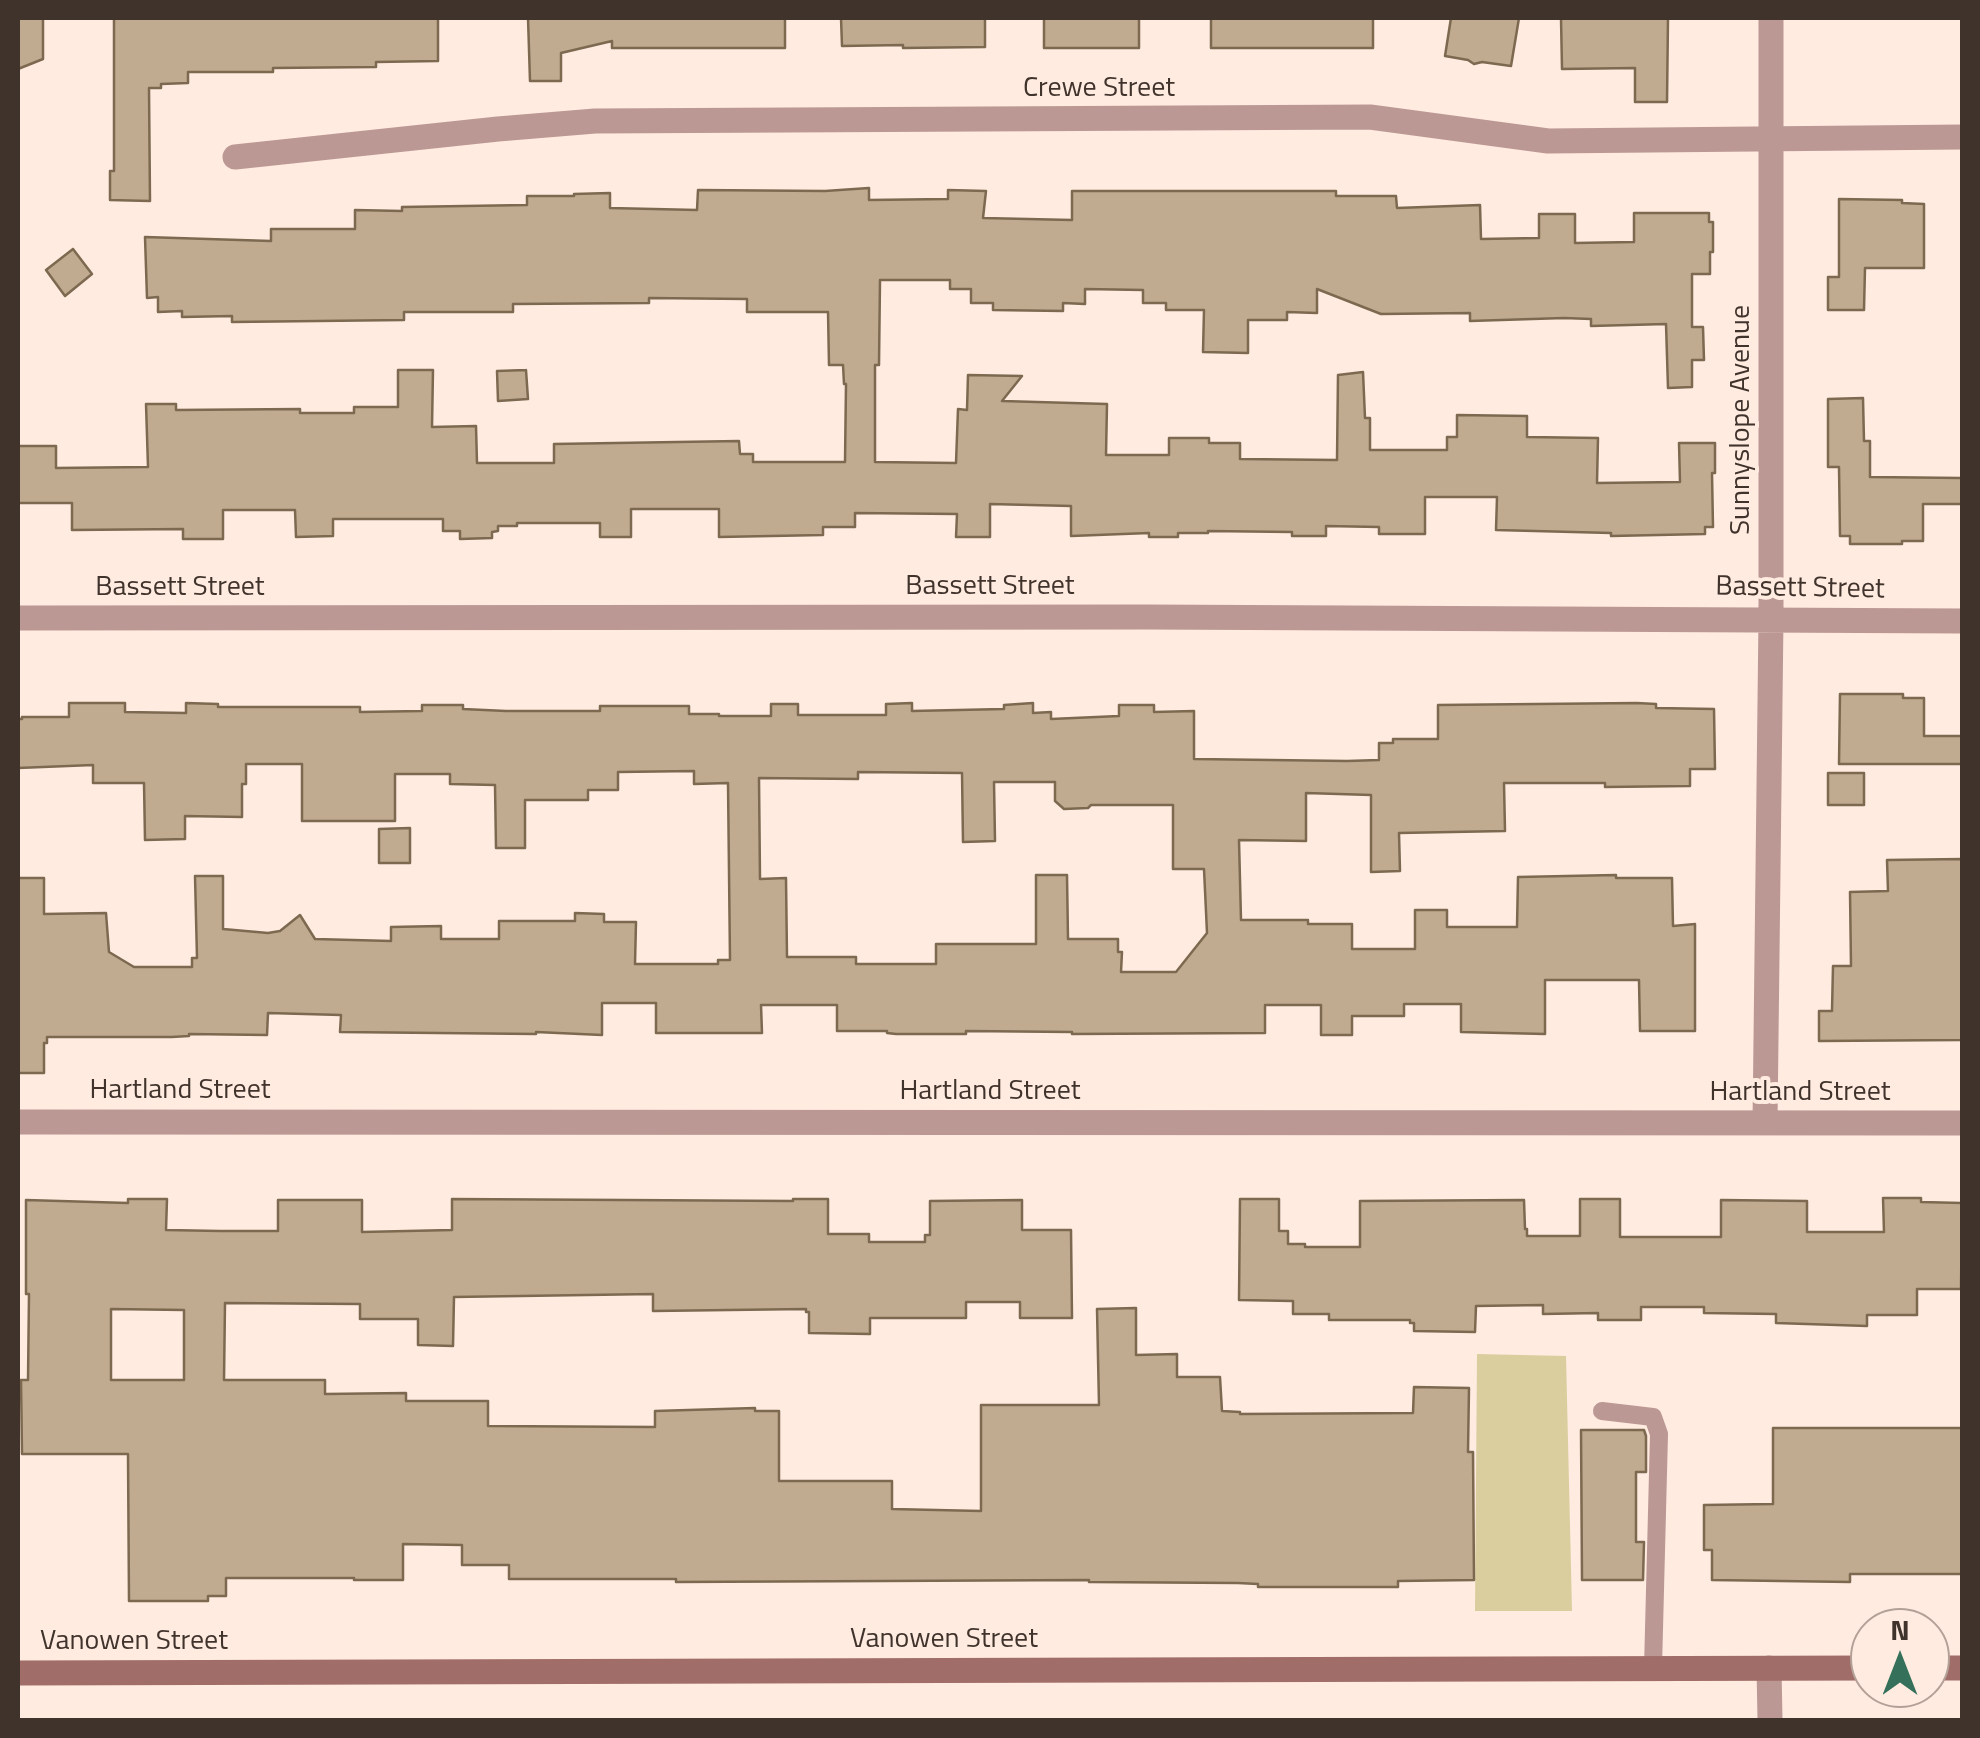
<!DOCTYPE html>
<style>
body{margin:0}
#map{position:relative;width:1980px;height:1738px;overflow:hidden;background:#ffebe0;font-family:"Titillium Web",sans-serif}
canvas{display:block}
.frame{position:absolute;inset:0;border:20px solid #40332c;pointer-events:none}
.north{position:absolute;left:1850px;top:1608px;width:100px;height:100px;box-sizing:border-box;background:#ffebe0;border:2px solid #b3a198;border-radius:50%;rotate:0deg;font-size:28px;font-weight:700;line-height:40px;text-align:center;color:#40332c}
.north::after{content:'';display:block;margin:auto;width:35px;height:45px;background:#34705a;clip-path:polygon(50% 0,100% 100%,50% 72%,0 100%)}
</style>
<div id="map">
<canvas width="1980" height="1738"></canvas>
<div class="frame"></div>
<div class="north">N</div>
</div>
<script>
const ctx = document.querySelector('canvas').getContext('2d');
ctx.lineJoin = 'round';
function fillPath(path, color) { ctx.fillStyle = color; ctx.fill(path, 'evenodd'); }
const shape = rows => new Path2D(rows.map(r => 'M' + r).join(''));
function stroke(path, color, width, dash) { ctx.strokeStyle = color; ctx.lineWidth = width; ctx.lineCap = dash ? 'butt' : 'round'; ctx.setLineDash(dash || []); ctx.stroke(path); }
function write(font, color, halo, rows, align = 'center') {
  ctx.font = font + ' "Titillium Web",sans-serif'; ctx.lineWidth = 8; ctx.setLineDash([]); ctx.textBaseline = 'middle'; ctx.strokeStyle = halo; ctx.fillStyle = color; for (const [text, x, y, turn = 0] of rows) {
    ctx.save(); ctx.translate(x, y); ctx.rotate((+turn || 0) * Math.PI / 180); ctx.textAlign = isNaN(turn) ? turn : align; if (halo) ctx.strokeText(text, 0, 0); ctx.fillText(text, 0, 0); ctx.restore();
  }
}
fillPath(shape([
 [1477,1354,1566,1356,1572,1611,1475,1611]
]), '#dace9e');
const building = shape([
 [18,18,43,18,43,59,18,69,18,18],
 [114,18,438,18,438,61,376,62,376,67,273,68,273,72,188,72,188,83,161,84,161,88,149,88,150,201,110,200,110,171,114,171,114,18],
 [528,18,785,18,785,48,612,48,612,41,561,53,561,81,530,81,528,18],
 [841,18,985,18,985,47,903,48,903,45,842,46,841,18],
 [1044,18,1139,18,1139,48,1044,48,1044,18],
 [1211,18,1373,18,1373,48,1211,48,1211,18],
 [1451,18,1519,18,1511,66,1482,62,1474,64,1468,60,1445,56,1451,18],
 [1561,18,1668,18,1667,102,1635,102,1635,68,1562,69,1561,18],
 [869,188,869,200,948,199,948,190,986,191,983,218,1072,220,1072,191,1336,191,1336,196,1396,196,1397,208,1480,205,1481,239,1539,238,1539,214,1575,214,1575,243,1634,242,1634,213,1709,213,1709,222,1713,222,1713,252,1710,252,1710,274,1692,274,1692,327,1703,327,1704,360,1692,360,1692,387,1668,388,1666,324,1591,326,1591,319,1564,318,1470,321,1470,313,1381,314,1317,289,1317,313,1287,312,1287,320,1248,320,1248,353,1203,352,1204,310,1166,310,1166,303,1143,303,1143,290,1085,289,1085,304,1063,303,1063,311,993,310,993,303,971,303,971,289,950,289,950,280,880,280,879,365,875,365,875,462,956,463,958,409,967,410,968,375,1022,376,1002,401,1107,404,1106,455,1169,455,1169,438,1209,438,1209,443,1240,443,1240,459,1337,460,1338,375,1363,372,1365,418,1370,418,1370,450,1447,450,1447,437,1457,437,1457,415,1527,416,1527,437,1598,438,1597,483,1680,482,1679,443,1715,443,1715,473,1712,473,1713,527,1705,527,1705,534,1611,536,1611,533,1496,530,1497,497,1425,497,1425,534,1379,534,1379,527,1326,526,1326,536,1292,536,1292,532,1208,531,1208,533,1178,533,1178,537,1149,537,1149,533,1071,536,1071,506,990,504,990,537,956,537,957,514,855,513,855,527,823,527,823,535,719,537,719,509,631,509,631,537,600,537,600,523,517,523,517,526,498,526,498,531,492,532,492,538,460,539,460,531,443,531,443,519,333,519,333,536,296,537,295,510,223,510,223,539,183,539,183,529,72,530,72,503,18,503,18,446,56,446,56,468,148,467,146,404,176,404,176,410,300,409,300,413,354,413,354,407,398,407,398,370,433,370,432,427,476,426,477,463,554,463,554,444,739,441,740,454,753,454,753,462,845,462,846,384,844,384,843,365,829,365,828,312,747,312,747,299,649,298,649,303,513,304,513,312,404,312,404,320,232,322,232,316,182,317,182,311,158,312,158,297,147,298,145,237,271,241,271,229,355,229,355,210,402,211,402,207,527,205,527,196,574,196,574,194,610,193,610,208,697,210,698,190,825,191,869,188],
 [1839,199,1902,200,1902,203,1924,204,1924,268,1865,268,1864,310,1828,310,1828,277,1839,277,1839,199],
 [73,249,92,274,65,296,46,270,73,249],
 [526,370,528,399,498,401,497,371,526,370],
 [1863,398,1864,441,1870,441,1870,477,1962,478,1962,504,1923,504,1923,541,1902,541,1902,544,1850,544,1850,536,1840,536,1839,467,1828,467,1828,399,1863,398],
 [1840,694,1903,694,1903,698,1924,698,1924,736,1962,736,1962,764,1839,764,1840,694],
 [69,703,125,703,125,712,186,713,186,703,218,704,218,707,360,707,360,712,422,711,422,705,463,705,463,709,506,711,600,711,600,706,689,706,689,714,719,714,719,716,771,716,771,704,798,704,798,715,886,715,886,704,912,703,912,711,1004,709,1004,705,1033,703,1033,713,1051,712,1051,719,1119,716,1119,705,1154,705,1154,712,1194,711,1194,759,1347,761,1379,760,1379,743,1393,743,1393,739,1438,739,1438,705,1637,703,1656,704,1656,708,1714,709,1715,769,1690,769,1690,786,1605,787,1605,783,1504,783,1505,831,1399,833,1400,871,1371,872,1371,795,1306,793,1306,841,1239,840,1241,920,1308,920,1308,924,1352,924,1352,949,1415,949,1415,910,1447,910,1447,927,1517,927,1518,877,1616,875,1616,878,1672,878,1673,926,1695,924,1695,1031,1640,1031,1639,980,1545,980,1545,1034,1461,1032,1461,1004,1404,1004,1404,1016,1352,1016,1352,1035,1321,1035,1321,1005,1265,1005,1265,1033,1072,1034,1072,1032,966,1031,966,1034,896,1034,887,1033,887,1031,837,1031,837,1005,761,1005,762,1033,656,1033,656,1003,602,1003,602,1035,536,1032,536,1034,340,1032,341,1015,268,1013,267,1035,189,1034,189,1036,172,1037,47,1037,47,1043,44,1043,44,1073,18,1073,18,878,44,878,44,914,106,913,109,952,134,967,192,967,192,958,197,958,195,876,223,876,223,929,268,933,280,931,300,915,315,939,391,941,391,927,441,926,441,939,499,939,499,921,575,921,575,913,604,914,604,922,636,922,635,964,718,964,718,960,730,960,728,783,694,784,694,771,618,772,618,790,588,790,588,800,525,800,525,848,496,848,495,785,450,784,450,774,395,774,395,821,302,821,302,764,246,764,246,784,242,784,242,817,185,816,185,839,145,840,144,783,93,783,93,765,18,768,18,719,22,719,22,717,69,717,69,703],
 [858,772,962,773,963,842,995,841,994,782,1055,782,1055,801,1064,809,1088,808,1091,805,1173,805,1173,869,1204,869,1207,933,1176,972,1121,972,1122,952,1118,952,1118,939,1068,939,1067,875,1036,875,1036,944,936,944,936,964,856,964,856,957,787,957,786,878,760,879,759,778,858,779,858,772],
 [1828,773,1864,773,1864,805,1828,805,1828,773],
 [410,828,410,863,379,863,379,829,410,828],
 [1962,859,1962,1040,1819,1041,1819,1011,1832,1011,1833,966,1851,966,1850,892,1888,891,1887,860,1962,859],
 [1883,1198,1921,1198,1921,1202,1962,1203,1961,1289,1917,1289,1917,1315,1867,1315,1867,1326,1776,1323,1776,1314,1704,1313,1704,1307,1641,1307,1641,1320,1598,1320,1598,1313,1543,1314,1543,1305,1476,1306,1475,1332,1414,1331,1414,1323,1410,1323,1410,1320,1329,1320,1329,1314,1293,1314,1293,1301,1239,1300,1240,1199,1279,1199,1279,1231,1288,1231,1288,1244,1305,1244,1305,1247,1360,1247,1360,1201,1524,1200,1525,1229,1527,1229,1527,1236,1580,1236,1580,1199,1620,1199,1620,1237,1721,1237,1721,1200,1807,1201,1807,1232,1884,1232,1883,1198],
 [128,1199,167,1199,166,1230,220,1231,278,1231,278,1200,362,1200,362,1232,452,1230,452,1199,793,1201,793,1199,828,1199,828,1234,869,1234,869,1242,925,1242,925,1235,930,1235,930,1201,1022,1200,1022,1230,1071,1230,1072,1318,1020,1318,1020,1302,966,1302,966,1318,870,1318,870,1334,809,1333,809,1312,806,1312,806,1309,653,1311,653,1294,454,1297,453,1346,418,1345,418,1319,360,1319,360,1304,225,1303,224,1380,325,1380,325,1394,406,1393,406,1401,488,1401,488,1426,655,1427,655,1411,755,1408,755,1411,779,1411,779,1481,892,1481,892,1509,981,1511,981,1405,1099,1405,1097,1309,1136,1308,1136,1355,1177,1354,1177,1377,1220,1377,1222,1411,1240,1412,1240,1414,1413,1413,1414,1387,1469,1388,1468,1452,1473,1452,1474,1580,1398,1581,1398,1587,1258,1587,1258,1584,1238,1583,1089,1582,1089,1580,676,1582,676,1579,509,1579,509,1565,462,1565,462,1545,403,1544,403,1580,354,1580,354,1578,226,1578,226,1596,208,1596,208,1601,129,1601,128,1454,22,1454,21,1380,28,1380,29,1294,26,1294,26,1200,128,1203,128,1199],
 [111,1309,184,1310,184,1380,111,1380,111,1309],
 [1773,1428,1962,1428,1962,1574,1850,1574,1850,1582,1712,1580,1712,1550,1704,1550,1704,1505,1773,1504,1773,1428],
 [1581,1430,1644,1430,1646,1436,1646,1472,1636,1472,1636,1542,1644,1542,1643,1580,1582,1580,1581,1430]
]);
fillPath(building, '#c0ab91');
stroke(building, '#7c6950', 2.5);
stroke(shape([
 [1602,1411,1653,1417,1659,1434,1653,1668]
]), '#bc9894', 18);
stroke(shape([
 [235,157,498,129,595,121,1370,117,1548,141,1962,137],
 [18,618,1146,617,1962,621],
 [18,1122,1962,1123],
 [1765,1123,1771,618,1771,18],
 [1769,1668,1770,1720]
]), '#bc9894', 25);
stroke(shape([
 [1930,1668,1962,1668],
 [18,1673,1870,1668]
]), '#a16d68', 25);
write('28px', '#40332c', '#ffebe0', [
 ["Crewe Street",1099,89],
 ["Sunnyslope Avenue",1742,420,-90],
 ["Bassett Street",990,587],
 ["Bassett Street",180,588],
 ["Bassett Street",1800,589,1],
 ["Hartland Street",180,1091],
 ["Hartland Street",990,1092],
 ["Hartland Street",1800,1093],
 ["Vanowen Street",944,1640],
 ["Vanowen Street",134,1642]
]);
</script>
